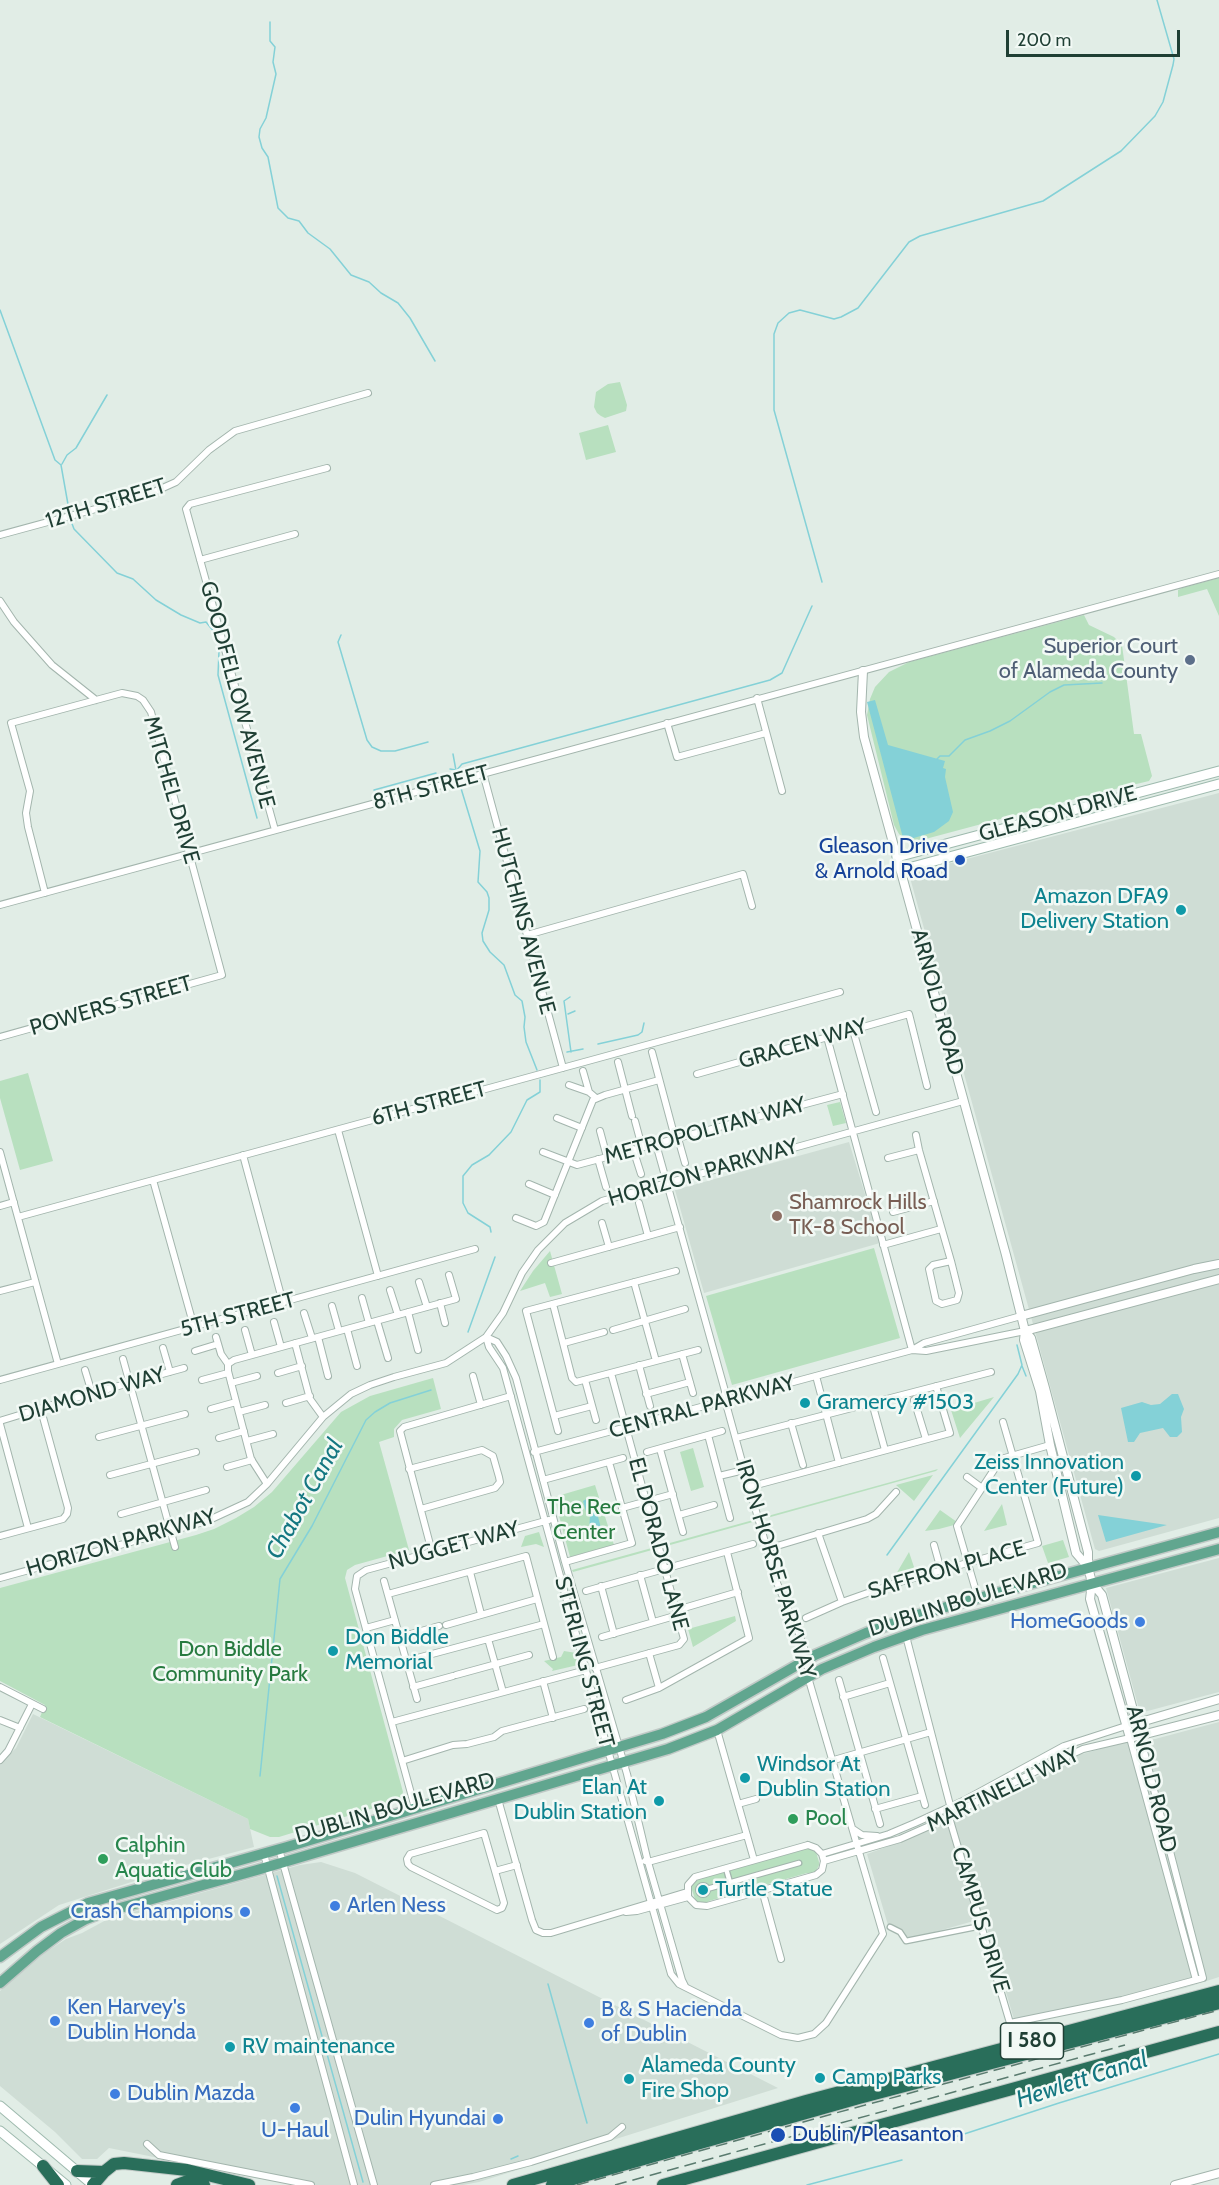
<!DOCTYPE html>
<style>
body{margin:0}
#map{position:relative;width:1219px;height:2185px;overflow:hidden;background:#e1ede6;font-family:Cabin,sans-serif}
canvas{display:block}
.scale{position:absolute;left:1006px;top:30px;width:174px;height:27px;box-sizing:border-box;border:3px solid #1f3f34;border-top:0;padding-left:8px;font-size:18px;line-height:21px;white-space:nowrap;color:#1f3f34;-webkit-text-stroke:4px #f2f9f5;paint-order:stroke}
</style>
<div id="map">
<canvas width="1219" height="2185"></canvas>
<div class="scale">200 m</div>
</div>
<script>
const ctx = document.querySelector('canvas').getContext('2d');
ctx.lineJoin = 'round';
function fillPath(path, color) { ctx.fillStyle = color; ctx.fill(path, 'evenodd'); }
const shape = rows => new Path2D(rows.map(r => 'M' + r).join(''));
function stroke(path, color, width, dash) { ctx.strokeStyle = color; ctx.lineWidth = width; ctx.lineCap = dash ? 'butt' : 'round'; ctx.setLineDash(dash || []); ctx.stroke(path); }
function write(font, color, halo, rows, align = 'center') {
  ctx.font = font + ' Cabin,sans-serif'; ctx.lineWidth = 5; ctx.setLineDash([]); ctx.textBaseline = 'middle'; ctx.strokeStyle = halo; ctx.fillStyle = color; for (const [text, x, y, turn = 0] of rows) {
    ctx.save(); ctx.translate(x, y); ctx.rotate((+turn || 0) * Math.PI / 180); ctx.textAlign = isNaN(turn) ? turn : align; if (halo) ctx.strokeText(text, 0, 0); ctx.fillText(text, 0, 0); ctx.restore();
  }
}
fillPath(shape([
 [1219,793,1219,1518,1099,1551,1095,1549,909,874],
 [849,1142,880,1243,704,1293,675,1190],
 [1219,1558,1219,1692,1140,1713,1106,1588],
 [33,1714,248,1819,254,1847,182,1866,59,1905,0,1944,0,1763,16,1748],
 [1219,1722,1219,1977,1185,1988,1016,2026,984,1918,907,1940,901,1931,888,1925,867,1854,903,1841,997,1798,1079,1755,1121,1743,1155,1739],
 [321,1862,355,1873,778,2088,479,2182,463,2185,293,2185,109,2148,97,2159,82,2159,55,2132,0,2086,0,1991,46,1952,66,1939,82,1933,108,1919,300,1865]
]), '#cfddd5');
fillPath(shape([
 [620,382,627,405,626,411,605,418,601,416,597,413,594,407,596,392,608,384],
 [608,425,616,452,586,460,579,433],
 [1219,578,1219,616,1207,589,1178,597,1178,590,1182,588],
 [1084,615,1089,625,1114,637,1122,645,1134,734,1141,734,1152,776,1149,781,1090,795,918,841,906,840,899,834,894,825,867,715,870,699,875,687,889,672,909,662],
 [28,1073,53,1161,20,1170,0,1098,0,1081],
 [840,1102,846,1123,833,1126,827,1105],
 [874,1248,900,1338,732,1385,706,1296],
 [550,1251,562,1294,550,1297,545,1283,520,1291,533,1271],
 [433,1378,441,1409,402,1420,394,1429,394,1437,379,1442,409,1550,355,1565,347,1570,345,1578,403,1792,400,1800,279,1837,270,1837,250,1829,248,1819,40,1717,45,1705,0,1681,0,1588,196,1535,214,1529,236,1518,254,1507,272,1492,341,1412,370,1396],
 [994,1397,960,1438,951,1410],
 [693,1448,704,1487,691,1491,680,1452],
 [938,1469,936,1471,573,1572,572,1570],
 [933,1475,914,1501,896,1485],
 [595,1485,614,1545,570,1557,554,1497],
 [1002,1504,1007,1525,984,1531],
 [940,1510,957,1522,954,1525,939,1529,925,1531],
 [539,1532,544,1547,536,1544,521,1547,525,1536],
 [1063,1540,1069,1557,1048,1563,1042,1546],
 [909,1552,916,1573,892,1581],
 [735,1616,736,1621,693,1647,688,1629],
 [564,1651,576,1653,578,1665,552,1671,553,1669,544,1661,561,1657],
 [809,1847,816,1852,819,1862,819,1865,815,1873,807,1873,709,1901,706,1904,697,1902,695,1899,691,1887,695,1879]
]), '#b8e0bf');
fillPath(shape([
 [875,700,888,745,945,761,943,768,946,769,945,777,953,812,949,821,934,832,907,840,903,838,867,702],
 [1172,1394,1178,1394,1184,1409,1181,1417,1182,1432,1177,1437,1170,1437,1163,1428,1140,1433,1134,1442,1128,1442,1121,1408,1142,1402,1151,1405,1160,1404],
 [590,1497,592,1505,588,1506,589,1510,596,1509,601,1528,595,1530,595,1531,589,1532,590,1515,587,1515,583,1501],
 [1098,1515,1167,1525,1106,1542]
]), '#84d1d7');
stroke(shape([
 [270,22,270,41,275,47,273,62,276,74,266,118,260,129,259,137,262,148,268,157,278,208,288,218,299,221,308,233,330,249,351,275,369,282,381,293,398,303,410,318,435,361],
 [0,310,55,460,61,465,69,510],
 [62,464,67,455,76,448,107,395],
 [71,521,74,529,117,573,133,579,156,600,181,615,200,623,206,622,215,633,219,651,218,675,257,818],
 [822,582,774,410,774,334,778,323,789,313,800,310,834,319,841,317,858,308,909,242,920,236,1043,201,1121,151,1155,116,1163,102,1173,65,1174,59,1157,0],
 [341,635,338,642,367,740,372,747,381,751,395,751,428,742],
 [453,754,457,776],
 [937,759,940,756,949,756,965,740,990,731,1010,721,1050,692,1064,685,1102,683],
 [450,769,456,770],
 [456,771,462,764,770,680,782,673,812,606],
 [460,785,480,851,478,882,487,892,489,898,489,910,482,933,483,941,490,952,504,965,515,995,522,1001,525,1017,524,1027,526,1042,537,1070],
 [374,790,436,773],
 [570,997,564,1001,571,1052],
 [568,1014,575,1011],
 [598,1044,638,1035,642,1032,644,1023],
 [567,1052,583,1049],
 [491,1232,490,1227,468,1213,463,1203,463,1176,472,1165,489,1155,511,1132,527,1100,540,1092,540,1080],
 [468,1332,495,1257],
 [1022,1366,1026,1376],
 [887,1555,1018,1374,1022,1365,1017,1345],
 [260,1776,280,1579,312,1526,366,1420,375,1412,390,1403,431,1390],
 [277,1876,363,2182],
 [548,1984,587,2123],
 [955,2137,1059,2103,1219,2054],
 [511,2159,518,2156],
 [807,2185,902,2160]
]), '#84d1d7', 1.5);
const pedestrian = shape([
 [727,1872,733,1893],
 '698.5 1890a4.5 4.5 0 1 1 9 0a4.5 4.5 0 1 1-9 0Z',
 [707,1889,799,1863],
 [890,1927,900,1932,906,1941,976,1927]
]);
const minor = shape([
 [0,535,136,498,156,491,176,482,209,450,235,431,368,393],
 [200,560,295,534],
 [0,601,14,622,52,665,96,700],
 [757,698,782,791],
 [667,723,677,757,766,733],
 [483,773,563,1068],
 [275,830,186,509,190,504,327,468],
 [0,905,1219,574],
 [527,935,743,874,752,906],
 [853,1030,876,1112],
 [0,1037,222,975,151,712,143,700,137,696,122,693,11,723,30,791,26,813,28,827,45,893],
 [827,1037,912,1350],
 [652,1052,675,1138],
 [618,1062,632,1116],
 [583,1071,589,1092],
 [697,1074,909,1014,927,1086],
 [569,1085,589,1092,596,1098],
 [557,1118,582,1128],
 [635,1121,642,1147],
 [338,1130,378,1276],
 [600,1131,607,1157],
 [916,1135,919,1150,951,1261,959,1293,957,1300,942,1304,936,1301,929,1269,933,1265,951,1261],
 [678,1138,685,1163],
 [633,1149,641,1174],
 [0,1152,58,1364],
 [543,1152,577,1165,843,1094],
 [243,1155,283,1303],
 [888,1158,919,1150],
 [598,1159,606,1187],
 [153,1180,194,1327],
 [529,1184,555,1195],
 [639,1203,648,1236],
 [0,1206,14,1202],
 [893,1212,934,1201],
 [18,1217,840,992],
 [516,1218,536,1226,544,1222,593,1100,605,1095,659,1080],
 [602,1223,609,1247],
 [883,1245,941,1229],
 [551,1263,680,1227],
 [419,1282,427,1307],
 [634,1282,656,1361],
 [390,1290,398,1315],
 [0,1291,35,1282],
 [362,1298,369,1323],
 [440,1303,445,1323],
 [553,1304,572,1378,576,1382,698,1350],
 [332,1306,339,1331],
 [408,1312,418,1350],
 [304,1313,312,1338],
 [377,1321,388,1358],
 [274,1322,281,1347],
 [347,1329,357,1366],
 [245,1330,252,1355],
 [613,1330,685,1309],
 [216,1337,221,1354,228,1364],
 [318,1337,328,1376],
 [486,1337,489,1347,503,1368,604,1736,671,1974,679,1984,781,2035,798,2038,814,2034,826,2023,883,1934,808,1677,808,1659,799,1634,777,1583,749,1487,725,1400,725,1391,656,1144],
 [486,1337,497,1342,506,1356,516,1378,565,1562,627,1774,648,1862,682,1980,685,1986],
 [295,1343,310,1399,323,1417],
 [564,1343,604,1332],
 [163,1348,170,1372],
 [912,1350,926,1351,1025,1331],
 [195,1351,218,1344],
 [682,1354,693,1393],
 [123,1359,175,1547],
 [228,1364,234,1360,456,1299,449,1275],
 [228,1364,228,1371,251,1459,267,1484],
 [639,1365,650,1406],
 [85,1370,92,1393],
 [278,1373,302,1366],
 [473,1376,481,1405],
 [816,1376,839,1463],
 [0,1380,475,1249],
 [202,1380,228,1373],
 [585,1380,596,1420],
 [231,1383,257,1376],
 [646,1394,690,1382],
 [914,1400,926,1439],
 [286,1403,310,1396],
 [211,1409,236,1402],
 [874,1410,885,1450],
 [239,1412,265,1405],
 [554,1416,592,1406],
 [0,1421,75,1398,184,1368],
 [791,1423,803,1465],
 [0,1424,28,1528],
 [558,1431,526,1311,676,1271],
 [708,1435,730,1518],
 [99,1437,185,1414],
 [219,1438,244,1431],
 [736,1438,991,1372],
 [247,1441,273,1434],
 [660,1449,683,1532],
 [534,1452,912,1350,924,1343,1021,1316],
 [647,1452,722,1431],
 [227,1467,252,1460],
 [409,1469,482,1450,493,1456,499,1477,500,1482,495,1488,421,1509],
 [110,1475,196,1452],
 [719,1476,744,1470],
 [967,1477,982,1488],
 [543,1480,623,1458],
 [749,1487,950,1433,936,1386],
 [622,1508,673,1494],
 [121,1514,206,1490],
 [679,1515,714,1505],
 [818,1533,842,1602],
 [0,1536,63,1519,67,1514,68,1508,41,1410],
 [934,1545,941,1570],
 [767,1549,867,1519,876,1514,896,1492],
 [432,1552,400,1431,404,1427,511,1396],
 [565,1562,632,1543,609,1462],
 [470,1572,481,1614],
 [640,1575,653,1622],
 [0,1578,207,1521,248,1502,267,1484,323,1417,351,1394,370,1385,394,1377,446,1363,486,1337,503,1313,522,1273,538,1250,565,1223,602,1201,963,1101],
 [384,1581,417,1699],
 [601,1586,614,1634],
 [586,1591,753,1544],
 [388,1594,526,1556,553,1657],
 [978,1598,957,1526,1001,1459,1050,1445],
 [677,1610,738,1592],
 [806,1618,842,1602,893,1584,1038,1543,1003,1422],
 [446,1625,537,1599],
 [366,1628,395,1620],
 [906,1636,951,1809],
 [400,1637,439,1626],
 [602,1637,678,1615],
 [488,1639,503,1692],
 [649,1653,659,1688],
 [883,1658,925,1805],
 [406,1661,544,1624],
 [595,1668,679,1645,684,1639,611,1373],
 [456,1675,529,1655],
 [839,1680,880,1824],
 [543,1681,553,1718],
 [0,1687,43,1709],
 [413,1687,453,1676],
 [843,1697,890,1683],
 [626,1700,659,1688,749,1638,727,1552],
 [0,1720,20,1728],
 [392,1722,586,1670],
 [717,1730,754,1860],
 [0,1760,8,1751,32,1704],
 [402,1761,453,1745,467,1744,494,1737,502,1731,584,1709],
 [820,1764,931,1732],
 [498,1799,532,1920,536,1930,543,1933,551,1933,687,1892],
 [738,1804,756,1799],
 [415,1808,355,1589,357,1576,366,1570,549,1520],
 [875,1809,922,1796],
 [949,1817,1010,2023,1122,2000,1203,1978,1140,1736],
 [853,1829,862,1835,877,1836],
 [808,1845,816,1848,822,1854,824,1861,822,1870,816,1875,707,1906,696,1905,688,1897,688,1885,695,1877,808,1845],
 [279,1849,374,2185],
 [264,1854,354,2185],
 [822,1854,889,1834,915,1823,963,1801,1064,1746,1126,1726],
 [645,1861,648,1862,747,1835],
 [824,1861,900,1839,934,1824,1046,1766,1083,1749,1130,1738,1196,1980],
 [495,1871,484,1833,410,1854,407,1859,408,1864,411,1867,497,1910,502,1908,504,1903,495,1871,517,1865],
 [762,1890,781,1959],
 [626,1912,637,1911,688,1897],
 [147,2144,159,2155,311,2185],
 [434,2185,473,2177,531,2162,610,2137,622,2127]
]);
const tertiary = shape([
 [863,671,861,712,864,737,1006,1255,1025,1331,1024,1340,1040,1391,1050,1445,1076,1553,1088,1567],
 [1021,1316,1194,1269,1219,1264],
 [1025,1331,1031,1338,1045,1388,1088,1552,1088,1567,1092,1583,1090,1599,1130,1738,1219,1715],
 [1025,1331,1219,1279],
 [1092,1583,1102,1595,1140,1736],
 [1134,1724,1219,1699],
 [1175,2185,1219,2173]
]);
const secondary = shape([
 [897,857,1219,771],
 [901,870,1219,784],
 [0,2106,93,2185],
 [0,2131,66,2185]
]);
const primary = shape([
 [0,1957,41,1927,88,1903,287,1847,662,1734,706,1717,815,1655,866,1633,917,1615,1219,1532],
 [0,1983,37,1951,61,1933,86,1919,102,1913,257,1870,668,1749,717,1730,822,1669,874,1647,922,1630,1219,1549]
]);
const motorway = shape([
 [43,2166,58,2185],
 [77,2171,104,2172],
 [93,2185,104,2172,114,2164,124,2163,187,2170,249,2185],
 [177,2185,188,2181,204,2185],
 [513,2185,806,2101,1219,1991],
 [552,2185,859,2098,1219,2003],
 [663,2185,1219,2032]
]);
stroke(pedestrian, '#a3b5ad', 7);
stroke(minor, '#a3b5ad', 8);
stroke(tertiary, '#a3b5ad', 10);
stroke(secondary, '#9ebaae', 11);
stroke(primary, '#c0c9c6', 13);
stroke(motorway, '#c0c9c6', 14);
stroke(pedestrian, '#fff', 4.5);
stroke(minor, '#fff', 6);
stroke(tertiary, '#fff', 8);
stroke(secondary, '#fff', 9);
stroke(primary, '#61a68f', 10);
stroke(motorway, '#296e5a', 12);
stroke(shape([
 [577,2185,832,2114,1219,2010],
 [615,2185,1125,2045]
]), '#5a7b6f', 1.5, [12, 6]);
for (const [x, y, r, color] of [
 [1190,660,6,"#5c6f8a"],
 [960,860,6,"#1a4fb4"],
 [1181,910,6,"#0f9aa8"],
 [777,1216,6,"#8d6e63"],
 [805,1403,6,"#0f9aa8"],
 [1136,1476,6,"#0f9aa8"],
 [1140,1622,6,"#3f7fe0"],
 [333,1651,6,"#0f9aa8"],
 [745,1778,6,"#0f9aa8"],
 [659,1801,6,"#0f9aa8"],
 [793,1819,6,"#2e9e5b"],
 [103,1859,6,"#2e9e5b"],
 [703,1890,6,"#0f9aa8"],
 [335,1906,6,"#3f7fe0"],
 [245,1912,6,"#3f7fe0"],
 [55,2021,6,"#3f7fe0"],
 [589,2023,6,"#3f7fe0"],
 [230,2047,6,"#0f9aa8"],
 [820,2078,6,"#0f9aa8"],
 [629,2079,6,"#0f9aa8"],
 [115,2094,6,"#3f7fe0"],
 [295,2108,6,"#3f7fe0"],
 [498,2119,6,"#3f7fe0"],
 [778,2135,8,"#1a4fb4"]
]) { const dot = new Path2D(); dot.arc(x, y, r, 0, 2 * Math.PI); ctx.fillStyle = color; ctx.fill(dot); stroke(dot, '#f2f9f5', 2); }
for (const [x, y, w] of [
 [1032,2041,63]
]) { const box = new Path2D(); box.roundRect(x - w / 2, y - 18, w, 36, 4.5); ctx.fillStyle = '#f2f9f5'; ctx.fill(box); stroke(box, '#1f3f34', 1.5); }
write('bold 21px', '#1f3f34', null, [
 ["I 580",1032,2041]
]);
write('22px', '#1f3f34', '#f2f9f5', [
 ["12TH STREET",106,504,-17],
 ["GOODFELLOW AVENUE",237,695,75],
 ["8TH STREET",431,788,-15],
 ["MITCHEL DRIVE",171,790,74],
 ["GLEASON DRIVE",1058,814,-15],
 ["HUTCHINS AVENUE",523,921,75],
 ["ARNOLD ROAD",937,1002,75],
 ["POWERS STREET",111,1006,-16],
 ["GRACEN WAY",803,1044,-16],
 ["6TH STREET",429,1104,-15],
 ["METROPOLITAN WAY",705,1131,-15],
 ["HORIZON PARKWAY",703,1173,-16],
 ["5TH STREET",238,1315,-15],
 ["DIAMOND WAY",92,1395,-16],
 ["CENTRAL PARKWAY",702,1407,-15],
 ["HORIZON PARKWAY",121,1543,-16],
 ["EL DORADO LANE",658,1544,75],
 ["NUGGET WAY",454,1546,-15],
 ["IRON HORSE PARKWAY",775,1569,73],
 ["SAFFRON PLACE",947,1570,-16],
 ["DUBLIN BOULEVARD",968,1600,-17],
 ["STERLING STREET",584,1662,75],
 ["ARNOLD ROAD",1151,1779,76],
 ["MARTINELLI WAY",1003,1790,-26],
 ["DUBLIN BOULEVARD",395,1808,-16],
 ["CAMPUS DRIVE",980,1920,73]
]);
write('22px', '#4e5e75', '#f2f9f5', [
 ["Superior Court",1178,647],
 ["of Alameda County",1178,672]
], 'right');
write('22px', '#164399', '#f2f9f5', [
 ["Gleason Drive",948,847],
 ["& Arnold Road",948,872],
 ["Dublin/Pleasanton",792,2135,"left"]
], 'right');
write('22px', '#0d838f', '#f2f9f5', [
 ["Amazon DFA9",1169,897,"right"],
 ["Delivery Station",1169,922,"right"],
 ["Gramercy #1503",817,1403],
 ["Zeiss Innovation",1124,1463,"right"],
 ["Center (Future)",1124,1488,"right"],
 ["Don Biddle",345,1638],
 ["Memorial",345,1663],
 ["Windsor At",757,1765],
 ["Dublin Station",757,1790],
 ["Elan At",647,1788,"right"],
 ["Dublin Station",647,1813,"right"],
 ["Turtle Statue",715,1890],
 ["RV maintenance",242,2047],
 ["Alameda County",641,2066],
 ["Fire Shop",641,2091],
 ["Camp Parks",832,2078]
], 'left');
write('22px', '#785e54', '#f2f9f5', [
 ["Shamrock Hills",789,1203],
 ["TK-8 School",789,1228]
], 'left');
write('22px', '#267a3f', '#f2f9f5', [
 ["The Rec",584,1508],
 ["Center",584,1533],
 ["Don Biddle",230,1650],
 ["Community Park",230,1675]
]);
write('22px', '#366cbe', '#f2f9f5', [
 ["HomeGoods",1128,1622,"right"],
 ["Arlen Ness",347,1906],
 ["Crash Champions",233,1912,"right"],
 ["Ken Harvey's",67,2008],
 ["Dublin Honda",67,2033],
 ["B & S Hacienda",601,2010],
 ["of Dublin",601,2035],
 ["Dublin Mazda",127,2094],
 ["Dulin Hyundai",486,2119,"right"],
 ["U-Haul",295,2131,"center"]
], 'left');
write('22px', '#27864d', '#f2f9f5', [
 ["Pool",805,1819],
 ["Calphin",115,1846],
 ["Aquatic Club",115,1871]
], 'left');
write('italic 24px', '#147781', '#f2f9f5', [
 ["Chabot Canal",305,1499,-61],
 ["Hewlett Canal",1082,2080,-18]
]);
</script>
